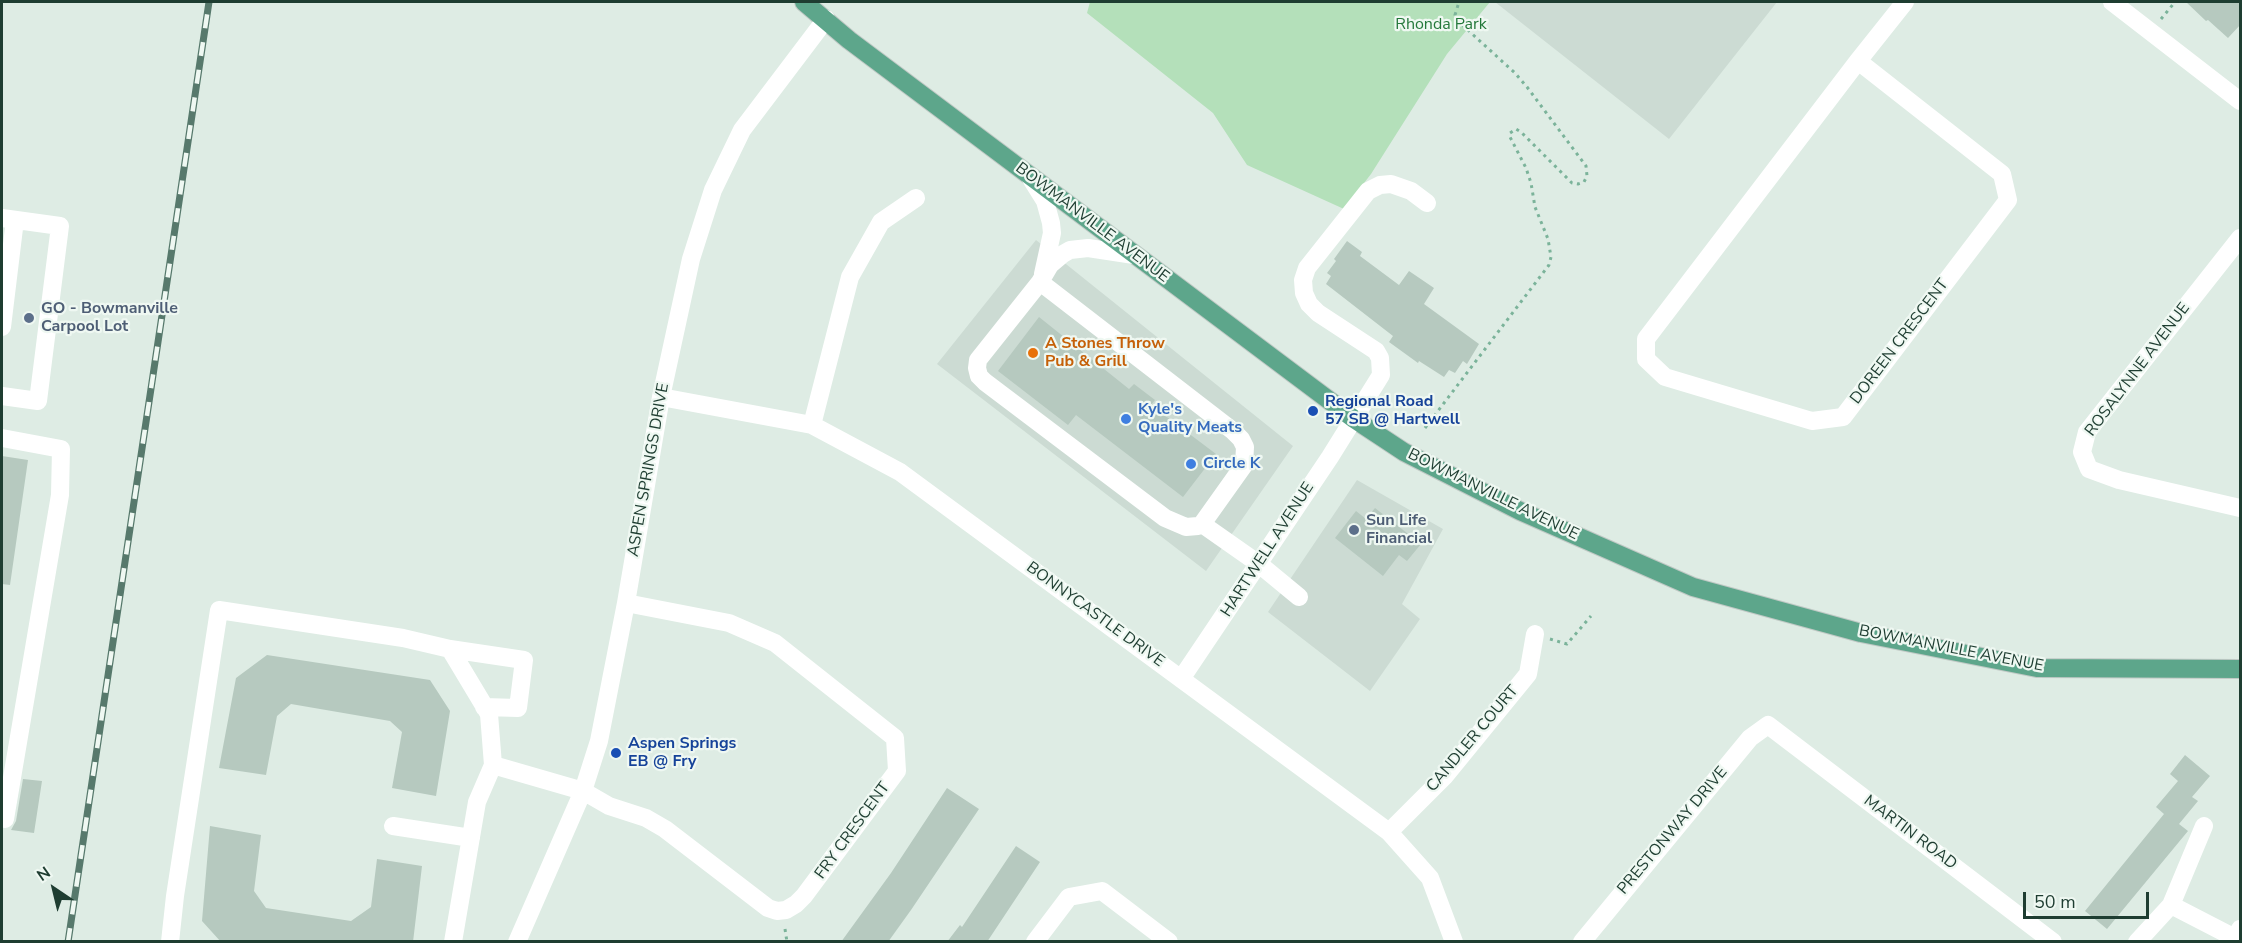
<!DOCTYPE html>
<style>
body{margin:0}
#map{position:relative;width:2242px;height:943px;overflow:hidden;background:#deece4;font-family:"Nunito Sans",sans-serif}
canvas{display:block}
.frame{position:absolute;inset:0;border:3px solid #1e3d31;pointer-events:none}
.north{position:absolute;left:24px;top:859px;width:60px;height:60px;-webkit-text-stroke:4px #eff8f2;paint-order:stroke;rotate:325deg;font-size:16px;font-weight:700;line-height:24px;text-align:center;color:#1e3d31}
.north::after{content:'';display:block;margin:auto;width:21px;height:27px;background:#1e3d31;clip-path:polygon(50% 0,100% 100%,50% 72%,0 100%)}
.scale{position:absolute;left:2023px;top:892px;width:126px;height:27px;box-sizing:border-box;border:3px solid #1e3d31;border-top:0;padding-left:8px;font-size:18px;line-height:21px;white-space:nowrap;color:#1e3d31;-webkit-text-stroke:4px #eff8f2;paint-order:stroke}
</style>
<div id="map">
<canvas width="2242" height="943"></canvas>
<div class="frame"></div>
<div class="north">N</div>
<div class="scale">50 m</div>
</div>
<script>
const ctx = document.querySelector('canvas').getContext('2d');
ctx.lineJoin = 'round';
function fillPath(path, color) { ctx.fillStyle = color; ctx.fill(path, 'evenodd'); }
const shape = rows => new Path2D(rows.map(r => 'M' + r).join(''));
function stroke(path, color, width, dash) { ctx.strokeStyle = color; ctx.lineWidth = width; ctx.lineCap = dash ? 'butt' : 'round'; ctx.setLineDash(dash || []); ctx.stroke(path); }
function write(font, color, halo, rows, align = 'center') {
  ctx.font = font + ' "Nunito Sans",sans-serif'; ctx.lineWidth = 4.5; ctx.setLineDash([]); ctx.textBaseline = 'middle'; ctx.strokeStyle = halo; ctx.fillStyle = color; for (const [text, x, y, turn = 0] of rows) {
    ctx.save(); ctx.translate(x, y); ctx.rotate((+turn || 0) * Math.PI / 180); ctx.textAlign = isNaN(turn) ? turn : align; if (halo) ctx.strokeText(text, 0, 0); ctx.fillText(text, 0, 0); ctx.restore();
  }
}
fillPath(shape([
 [1495,2,1777,2,1669,139],
 [1036,240,1293,446,1206,571,937,364],
 [1357,480,1443,529,1402,604,1420,619,1370,691,1268,612]
]), '#ccdbd3');
fillPath(shape([
 [1090,2,1490,2,1447,54,1371,174,1344,209,1247,165,1213,113,1087,13]
]), '#b4e0ba');
fillPath(shape([
 [2186,2,2241,2,2241,24,2228,38,2208,20,2206,21],
 [1347,241,1362,252,1360,256,1399,285,1409,271,1434,288,1424,304,1479,344,1467,364,1463,361,1455,373,1449,370,1444,377,1419,361,1418,363,1389,342,1393,336,1326,284,1331,276,1327,273,1336,261,1334,259],
 [1039,317,1129,389,1134,384,1155,400,1151,405,1216,454,1183,497,1076,415,1068,425,998,371],
 [2,456,28,460,10,585,2,584],
 [1375,508,1421,544,1407,561,1399,555,1383,576,1335,538,1356,511,1366,519],
 [267,655,430,680,450,711,436,796,392,788,402,732,390,721,291,704,277,716,266,775,219,768,236,678],
 [2185,755,2210,776,2192,797,2198,801,2179,824,2188,831,2107,929,2085,911,2164,814,2156,807,2178,781,2170,774],
 [23,779,42,781,34,833,11,830,16,821],
 [947,788,979,809,911,910,888,942,841,942,891,873],
 [210,826,261,835,254,891,266,908,351,921,371,907,377,859,422,866,413,942,221,942,202,921],
 [1016,846,1040,862,987,942,947,942,960,925,962,927]
]), '#b6c9bf');
const major = shape([
 [804,2,849,40,1354,419,1404,452,1520,511,1693,587,1861,633,2037,668,2240,669]
]);
stroke(major, '#c0c9c5', 20);
stroke(shape([
 [2161,19,2175,2],
 [1425,428,1549,265,1551,257,1548,239,1535,207,1531,183,1526,168,1510,137,1510,133,1516,129,1521,132,1572,183,1578,184,1584,182,1587,176,1586,166,1527,87,1515,73,1458,21,1455,15,1459,2],
 [1550,639,1567,644,1591,616],
 [785,929,787,942]
]), '#7bb39a', 3, [3, 4.5]);
stroke(shape([
 [2112,2,2240,101],
 [1858,61,2002,174,2008,200,1843,417,1812,421,1665,377,1646,359,1646,339,1858,61,1905,2],
 [1030,177,1045,201,1051,223,1052,233,1043,274],
 [2,218,60,226,38,401,2,396],
 [2240,238,2087,432,2082,452,2089,469,2119,480,2240,508],
 [1040,282,1233,431,1241,439,1245,447,1244,465,1202,524,1198,526,1186,527,1165,518,985,382,979,376,977,368,978,360,1040,282,1050,265,1063,254,1070,250,1088,248,1134,255],
 [2,327,15,220],
 [661,397,812,425,900,472,1389,832,1430,878,1454,942],
 [812,425,850,277,881,222,916,198],
 [2,438,61,449,60,495,5,819,2,818],
 [1202,524,1259,564,1299,597],
 [450,649,524,660,518,708,484,707],
 [1181,679,1330,457,1381,375,1380,358,1376,351,1318,313,1309,304,1304,293,1303,280,1307,268,1368,191,1380,185,1391,184,1411,191,1427,203],
 [493,765,583,791,609,806,646,818,665,829,768,908,777,911,786,910,796,904,804,896,897,771,895,738,775,643,729,623,626,603],
 [393,826,471,838],
 [1389,832,1444,777,1528,674,1535,634],
 [2171,905,2235,938,2240,929],
 [170,942,175,896,219,610,403,638,450,649,489,714,493,765,477,802,453,942],
 [517,942,583,791,599,741,626,603,661,397,691,259,713,190,742,130,826,19],
 [1035,942,1069,897,1102,891,1169,942],
 [1582,942,1750,738,1768,725,2053,942],
 [2137,942,2171,905,2204,826]
]), '#fff', 18);
stroke(major, '#5da68b', 18);
const rail = shape([
 [68,942,209,2]
]);
stroke(rail, '#57796c', 7);
stroke(rail, '#eff8f2', 4.5, [14]);
for (const [x, y, r, color] of [
 [29,318,6,"#5c6f8a"],
 [1033,353,6,"#e8710a"],
 [1313,411,6,"#1a4fb4"],
 [1126,419,6,"#3f7fe0"],
 [1191,464,6,"#3f7fe0"],
 [1354,530,6,"#5c6f8a"],
 [616,753,6,"#1a4fb4"]
]) { const dot = new Path2D(); dot.arc(x, y, r, 0, 2 * Math.PI); ctx.fillStyle = color; ctx.fill(dot); stroke(dot, '#eff8f2', 2); }
write('16px', '#23783a', '#eff8f2', [
 ["Rhonda Park",1441,25]
]);
write('16px', '#1e3d31', '#eff8f2', [
 ["BOWMANVILLE AVENUE",1092,223,37],
 ["DOREEN CRESCENT",1900,342,-53],
 ["ROSALYNNE AVENUE",2138,370,-53],
 ["ASPEN SPRINGS DRIVE",649,470,-80],
 ["BOWMANVILLE AVENUE",1493,495,26],
 ["HARTWELL AVENUE",1268,550,-57],
 ["BONNYCASTLE DRIVE",1095,615,36],
 ["BOWMANVILLE AVENUE",1951,649,11],
 ["CANDLER COURT",1473,739,-50],
 ["FRY CRESCENT",853,831,-54],
 ["PRESTONWAY DRIVE",1673,831,-50],
 ["MARTIN ROAD",1910,833,37]
]);
write('bold 16px', '#4e5e75', '#eff8f2', [
 ["GO - Bowmanville",41,309],
 ["Carpool Lot",41,327],
 ["Sun Life",1366,521],
 ["Financial",1366,539]
], 'left');
write('bold 16px', '#c56008', '#eff8f2', [
 ["A Stones Throw",1045,344],
 ["Pub & Grill",1045,362]
], 'left');
write('bold 16px', '#164399', '#eff8f2', [
 ["Regional Road",1325,402],
 ["57 SB @ Hartwell",1325,420],
 ["Aspen Springs",628,744],
 ["EB @ Fry",628,762]
], 'left');
write('bold 16px', '#366cbe', '#eff8f2', [
 ["Kyle's",1138,410],
 ["Quality Meats",1138,428],
 ["Circle K",1203,464]
], 'left');
</script>
